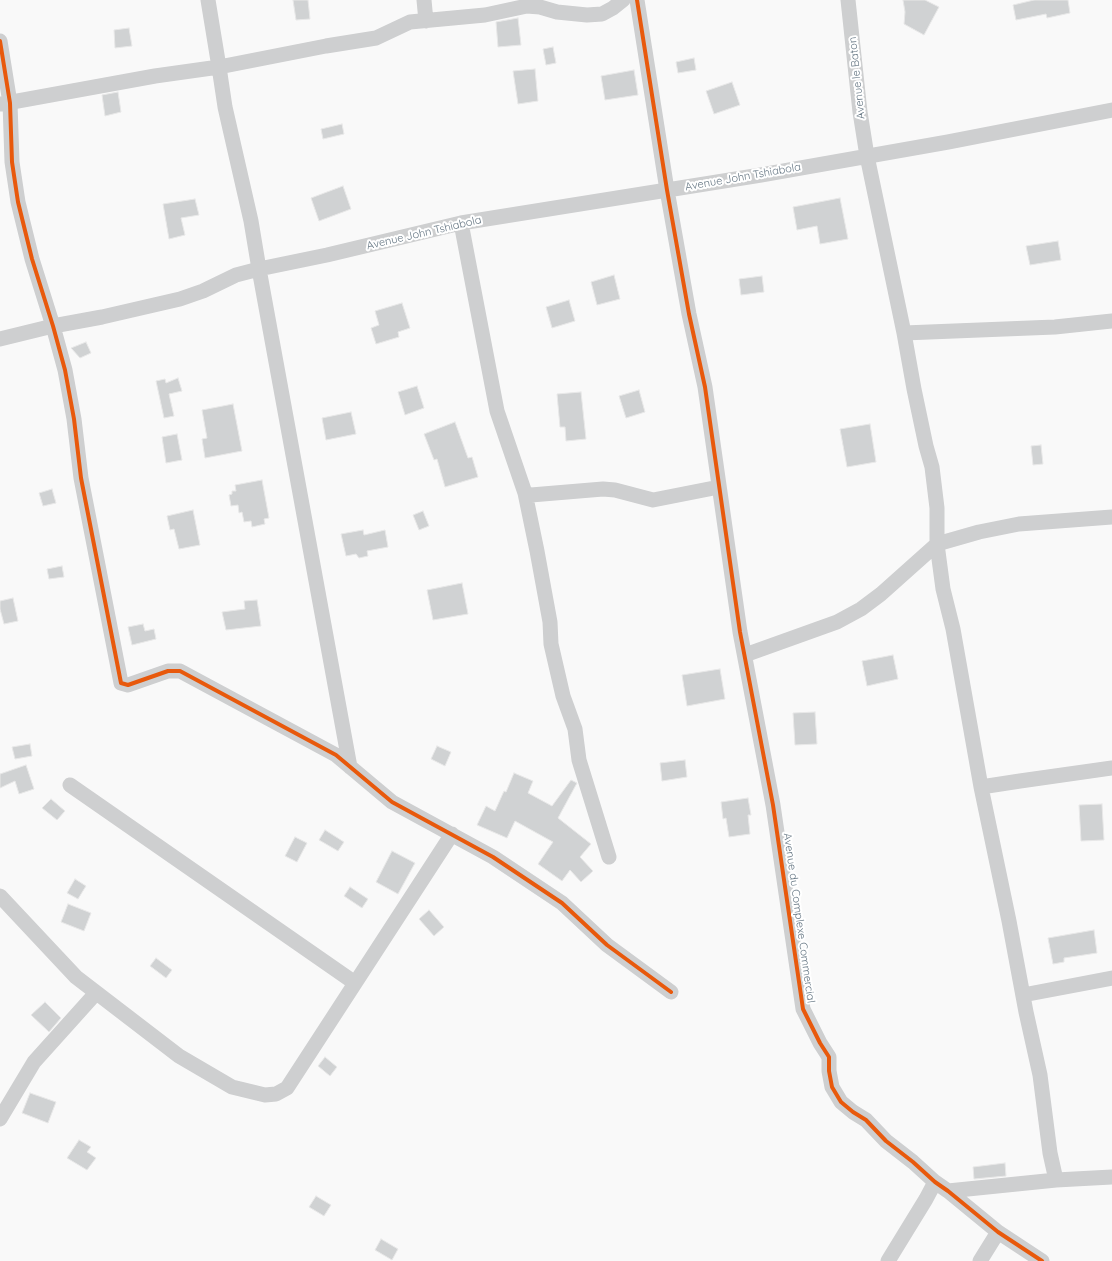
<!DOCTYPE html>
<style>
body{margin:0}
canvas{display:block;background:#f9f9f9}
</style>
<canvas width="1112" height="1261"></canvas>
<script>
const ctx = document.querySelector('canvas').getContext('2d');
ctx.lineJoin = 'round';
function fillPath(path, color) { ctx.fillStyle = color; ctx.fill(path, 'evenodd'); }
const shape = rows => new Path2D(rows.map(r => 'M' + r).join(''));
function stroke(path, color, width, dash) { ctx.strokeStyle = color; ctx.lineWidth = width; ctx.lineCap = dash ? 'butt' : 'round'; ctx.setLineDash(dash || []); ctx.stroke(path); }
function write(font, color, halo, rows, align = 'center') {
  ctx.font = font + ' Quicksand,sans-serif'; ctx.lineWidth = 4; ctx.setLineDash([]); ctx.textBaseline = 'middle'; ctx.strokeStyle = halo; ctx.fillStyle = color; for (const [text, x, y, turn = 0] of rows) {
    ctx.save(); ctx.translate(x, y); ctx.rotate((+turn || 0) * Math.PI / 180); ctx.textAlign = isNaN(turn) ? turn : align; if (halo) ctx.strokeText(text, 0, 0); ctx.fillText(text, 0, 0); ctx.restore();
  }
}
const building = shape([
 [293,0,308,0,310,19,296,20,293,0],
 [903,0,925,0,939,7,924,35,904,24,905,12,903,0],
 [1034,0,1068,0,1070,13,1047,18,1046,14,1016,20,1013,5,1034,0],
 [518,18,521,45,498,47,496,22,518,18],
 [129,28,132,46,115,48,114,30,129,28],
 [553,47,556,63,546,65,543,49,553,47],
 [694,58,696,70,678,73,676,62,694,58],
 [535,69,538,101,518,104,513,71,535,69],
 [634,70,638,95,605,100,601,76,634,70],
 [732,82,740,105,714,114,706,91,732,82],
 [118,92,121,112,105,116,102,95,118,92],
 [342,124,344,134,323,139,321,129,342,124],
 [343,186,351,209,319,221,311,198,343,186],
 [840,198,848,239,820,244,817,226,797,230,793,207,840,198],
 [195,199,199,215,181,218,185,235,169,239,163,204,195,199],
 [1058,241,1061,260,1030,265,1026,246,1058,241],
 [614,275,620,299,597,305,591,282,614,275],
 [762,276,764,292,741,295,739,279,762,276],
 [569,300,575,321,552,328,546,307,569,300],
 [402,303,410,328,398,332,399,337,376,344,371,328,379,325,375,311,402,303],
 [86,342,91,353,80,358,71,348,86,342],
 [178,378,182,391,169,394,174,416,164,418,156,381,165,379,166,383,178,378],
 [417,386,424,408,405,415,398,392,417,386],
 [639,390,645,412,626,418,619,396,639,390],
 [581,392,586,439,566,441,565,427,560,427,557,394,581,392],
 [233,404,242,451,205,458,202,439,207,438,202,410,233,404],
 [351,412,356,434,326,440,322,418,351,412],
 [455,422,468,458,472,457,478,477,445,487,437,459,434,460,424,434,455,422],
 [870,424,876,462,847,467,840,429,870,424],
 [177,434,182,460,166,463,162,437,177,434],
 [1041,445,1043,464,1033,465,1031,446,1041,445],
 [262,480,269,518,264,519,265,524,252,527,251,521,244,522,242,512,239,513,238,505,231,506,229,495,232,494,232,491,236,491,235,485,262,480],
 [52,489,56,503,43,506,39,493,52,489],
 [193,510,200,545,179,549,174,529,170,530,167,516,193,510],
 [423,511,429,526,419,530,413,515,423,511],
 [363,530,364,535,385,530,388,547,367,551,368,556,359,558,356,554,346,556,341,534,363,530],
 [62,566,64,577,49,579,47,569,62,566],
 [462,583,468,614,433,620,427,590,462,583],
 [13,598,18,621,4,624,0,609,0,601,13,598],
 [257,600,261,626,226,630,222,612,245,609,244,601,257,600],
 [143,624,145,631,154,629,156,639,132,645,128,627,143,624],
 [893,655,898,679,867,686,862,661,893,655],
 [720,669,725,699,687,706,682,675,720,669],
 [815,712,817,744,795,745,793,713,815,712],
 [30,744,32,756,15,759,12,747,30,744],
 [437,746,451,752,445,766,431,759,437,746],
 [685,760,687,777,662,781,660,763,685,760],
 [26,765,34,789,19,794,15,781,0,788,0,774,26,765],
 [514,773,533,781,528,793,552,806,571,780,577,783,558,818,591,844,580,857,593,871,581,882,570,870,562,881,538,864,553,842,515,821,507,838,477,825,486,806,495,811,504,791,506,792,514,773],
 [748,798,751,815,748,815,750,834,729,837,726,818,723,819,721,802,748,798],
 [51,799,65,811,57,820,42,808,51,799],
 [1102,804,1104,840,1081,841,1079,805,1102,804],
 [325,830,344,842,338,851,319,840,325,830],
 [295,837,307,843,297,862,285,856,295,837],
 [392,851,415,863,398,894,376,882,392,851],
 [75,879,86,886,78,899,67,893,75,879],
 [350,887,368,899,362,908,344,896,350,887],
 [68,904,91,913,84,931,61,922,68,904],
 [429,910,444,927,434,936,419,919,429,910],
 [1094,930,1097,953,1064,958,1064,962,1053,964,1048,938,1094,930],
 [156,958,172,970,166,978,150,966,156,958],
 [45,1002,61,1018,49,1032,31,1015,45,1002],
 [325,1057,337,1067,330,1076,318,1066,325,1057],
 [30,1093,56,1102,48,1123,22,1113,30,1093],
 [79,1140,91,1147,87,1152,96,1158,87,1170,67,1158,79,1140],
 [1005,1163,1006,1176,974,1179,973,1167,1005,1163],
 [316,1196,331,1205,324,1216,309,1207,316,1196],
 [381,1239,398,1249,392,1260,375,1250,381,1239]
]);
fillPath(building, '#d0d2d3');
stroke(building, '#e8e8e8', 1);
stroke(shape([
 [208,0,219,67,225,107,251,221,259,269,350,767],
 [424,0,426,21],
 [637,0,667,190,689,314,705,387,740,632,773,805,803,1009,820,1043,829,1057,829,1071,832,1087,841,1102,853,1112,866,1120,886,1141,913,1162,935,1182,948,1191,998,1232,1042,1261],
 [848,0,860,112,867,156,904,333,914,389,926,446,932,467,937,508,937,544,943,589,953,629,981,787,1009,921,1026,1012,1040,1075,1050,1153,1056,1180],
 [0,41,10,103,12,162,18,202,32,259,53,326,65,370,74,419,81,478,121,683,128,685,168,671,180,671,336,755,392,802,493,857,562,903,607,945,671,992],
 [1,104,155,76,219,67,326,46,376,38,410,22,485,15,527,6,540,7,557,12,587,15,602,14,613,8,623,0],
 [461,223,497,411,525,493,531,495,603,489,615,490,653,500,719,487],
 [904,333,1055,327,1112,321],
 [0,339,53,326,102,317,180,299,203,291,236,275,259,269,327,255,461,223,761,175,948,142,1112,110],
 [525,493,537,551,550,622,551,644,563,696,575,729,579,760,609,857],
 [745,655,837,622,861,609,881,594,937,544,979,532,1019,524,1112,517],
 [70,785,355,983],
 [981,787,1020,781,1112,768],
 [0,896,76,977,179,1056,232,1087,265,1095,276,1094,287,1088,452,834],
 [1023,995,1112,978],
 [0,1119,34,1062,96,993],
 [948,1191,1056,1180,1112,1177],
 [888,1261,926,1199,935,1182],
 [980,1261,998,1232]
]), '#cecfd0', 15);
stroke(shape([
 [637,0,667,190,689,314,705,387,740,632,773,805,803,1009,820,1043,829,1057,829,1071,832,1087,841,1102,853,1112,866,1120,886,1141,913,1162,935,1182,948,1191,998,1232,1042,1261],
 [0,41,10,103,12,162,18,202,32,259,53,326,65,370,74,419,81,478,121,683,128,685,168,671,180,671,336,755,392,802,493,857,562,903,607,945,671,992]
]), '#e8590c', 4);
write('11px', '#657683', '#fff', [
 ["Avenue le Baton",857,78,-96],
 ["Avenue John Tshiabola",743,177,-10],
 ["Avenue John Tshiabola",424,233,-13],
 ["Avenue du Complexe Commercial",799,918,82]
]);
</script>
